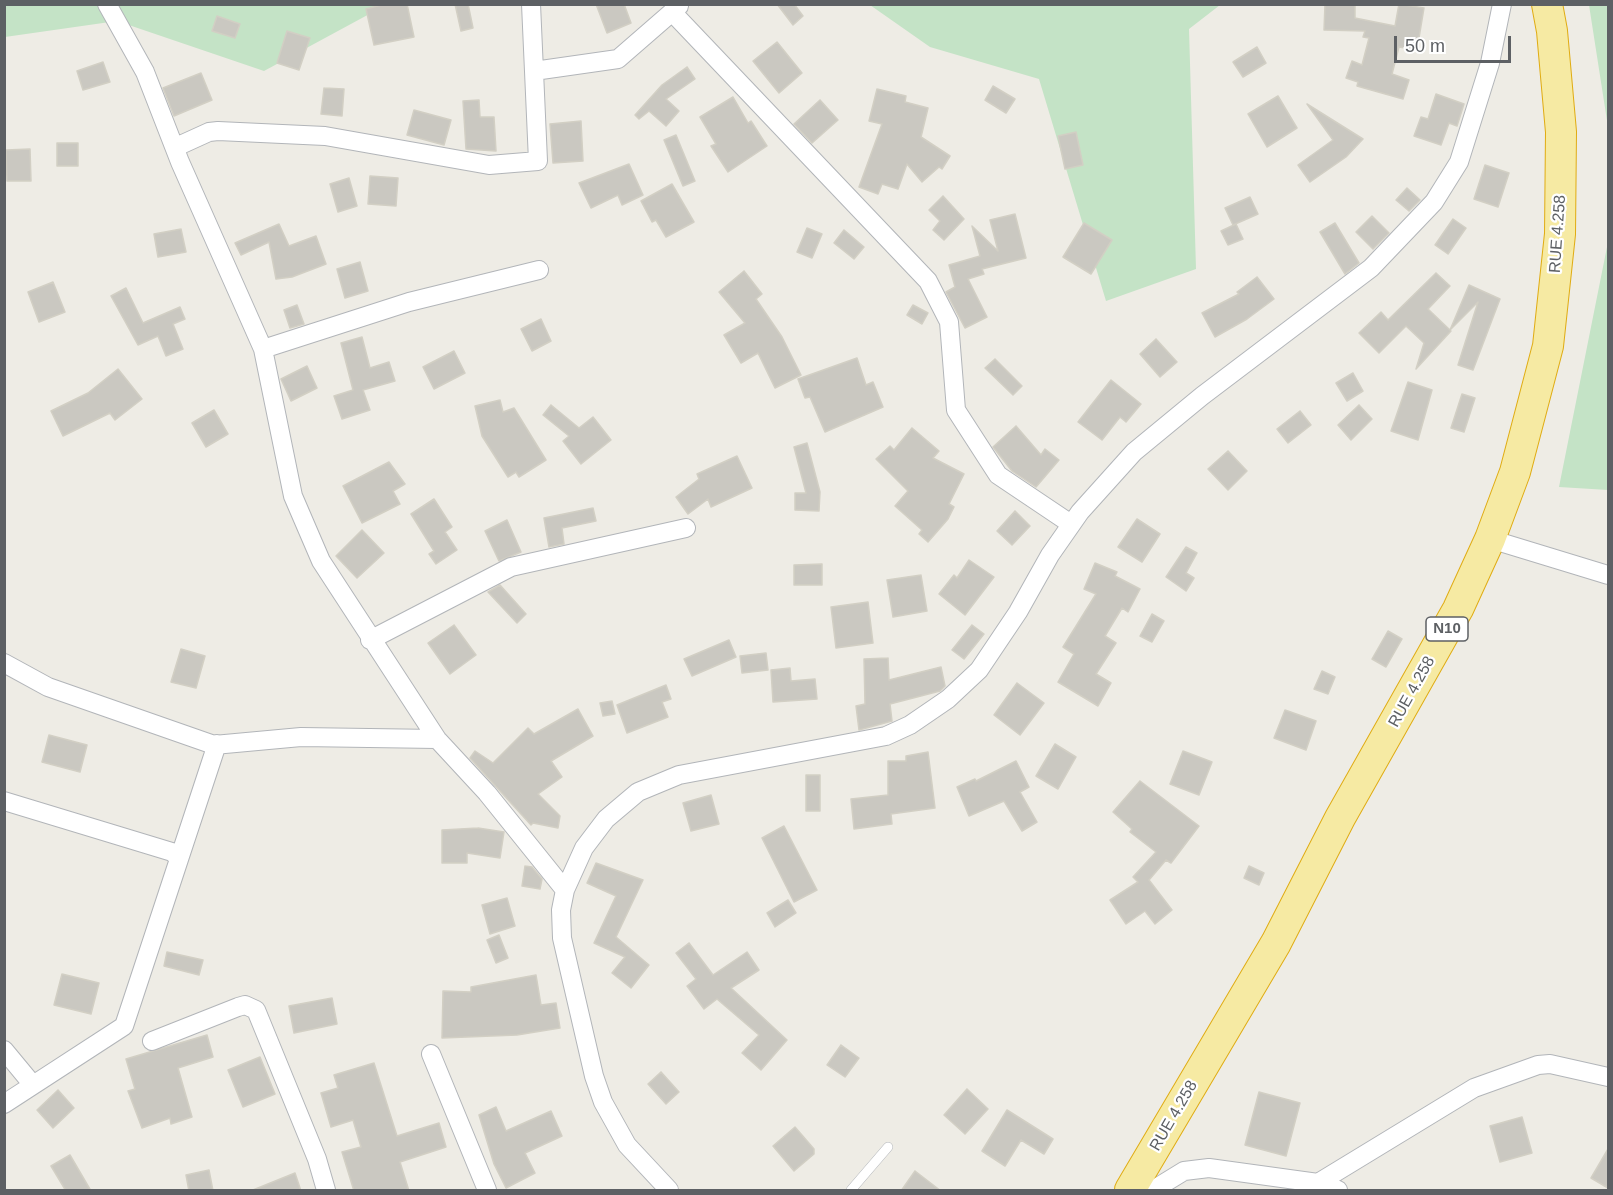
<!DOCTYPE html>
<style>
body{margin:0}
#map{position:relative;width:1613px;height:1195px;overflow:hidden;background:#eeece5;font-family:Helvetica,sans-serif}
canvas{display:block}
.frame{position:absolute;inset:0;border:6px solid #5d6064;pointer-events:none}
.scale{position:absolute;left:1394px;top:36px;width:117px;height:27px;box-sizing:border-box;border:3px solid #5d6064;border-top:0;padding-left:8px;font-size:18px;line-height:21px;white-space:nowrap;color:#5d6064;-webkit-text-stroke:4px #fff;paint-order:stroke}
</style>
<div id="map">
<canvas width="1613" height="1195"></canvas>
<div class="frame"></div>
<div class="scale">50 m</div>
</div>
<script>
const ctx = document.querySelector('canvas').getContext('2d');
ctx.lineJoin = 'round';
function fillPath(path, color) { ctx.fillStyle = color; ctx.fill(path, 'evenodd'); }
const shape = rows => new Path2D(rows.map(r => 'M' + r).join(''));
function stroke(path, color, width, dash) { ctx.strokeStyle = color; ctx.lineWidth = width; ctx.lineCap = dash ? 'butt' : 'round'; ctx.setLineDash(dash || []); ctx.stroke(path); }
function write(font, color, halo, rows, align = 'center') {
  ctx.font = font + ' Helvetica,sans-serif'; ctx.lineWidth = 4.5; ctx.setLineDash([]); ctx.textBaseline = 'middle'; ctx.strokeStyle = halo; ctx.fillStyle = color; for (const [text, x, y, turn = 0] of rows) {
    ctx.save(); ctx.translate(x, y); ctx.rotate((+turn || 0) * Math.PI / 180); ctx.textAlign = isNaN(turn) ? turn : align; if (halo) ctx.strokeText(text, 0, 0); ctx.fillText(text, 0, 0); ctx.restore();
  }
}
fillPath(shape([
 [4,5,386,5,264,71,117,21,5,37],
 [870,5,1220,5,1189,29,1196,269,1106,301,1039,79,930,47],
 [1589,5,1608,5,1608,127],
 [1608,242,1608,490,1559,487]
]), '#c4e3c6');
const building = shape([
 [385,4,407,4,414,37,374,45,366,9,385,4],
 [455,4,468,4,473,28,461,31,455,4],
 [596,4,624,4,631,23,607,33,596,4],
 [777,4,794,4,803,16,793,25,777,4],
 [1325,4,1355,4,1355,18,1395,26,1399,4,1424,8,1417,50,1399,47,1392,74,1409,80,1403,99,1357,86,1358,82,1346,78,1352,61,1362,65,1369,38,1363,37,1365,31,1324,30,1325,4],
 [217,16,240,24,235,38,212,31,217,16],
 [287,31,310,38,299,70,277,63,287,31],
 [777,42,802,73,779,93,753,61,777,42],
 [1257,47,1266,63,1243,77,1233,62,1257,47],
 [103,62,110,82,83,90,77,71,103,62],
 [687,67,695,79,666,99,679,111,666,126,649,111,639,119,635,115,662,85,687,67],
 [201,73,212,100,174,116,163,88,201,73],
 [993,86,1015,99,1006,113,985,100,993,86],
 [324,88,344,89,342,116,321,114,324,88],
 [877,89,906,96,905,102,928,108,921,137,950,156,942,169,939,167,922,182,907,164,898,189,882,184,878,194,859,187,882,124,869,121,877,89],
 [1436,94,1464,104,1457,126,1449,123,1441,145,1414,136,1421,117,1428,119,1436,94],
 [1278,96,1297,128,1267,147,1248,114,1278,96],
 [733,97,748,123,751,121,767,146,728,172,711,146,716,144,700,117,733,97],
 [479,100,480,117,494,117,496,151,466,149,463,101,479,100],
 [820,100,838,120,812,143,794,124,820,100],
 [1307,104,1363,139,1346,157,1310,182,1298,165,1333,140,1307,104],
 [414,110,451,120,444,145,407,135,414,110],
 [581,121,583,161,553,163,550,124,581,121],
 [1076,132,1083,165,1065,169,1058,136,1076,132],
 [676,135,695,181,683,186,664,140,676,135],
 [57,143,78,143,78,166,57,166,57,143],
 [30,149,31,181,7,181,6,150,30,149],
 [629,164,643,195,622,205,618,195,591,208,579,183,629,164],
 [1485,165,1509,173,1498,207,1474,199,1485,165],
 [370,176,398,178,396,206,368,204,370,176],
 [349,178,357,206,338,212,330,184,349,178],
 [672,184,694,222,666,237,656,220,652,222,641,201,672,184],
 [1407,188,1420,200,1409,211,1396,200,1407,188],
 [943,196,964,219,944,240,933,230,940,221,929,210,943,196],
 [1250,197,1258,214,1233,225,1225,208,1250,197],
 [1015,214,1026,258,982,269,984,274,968,279,987,317,965,328,946,292,955,287,949,265,980,256,972,226,998,251,990,220,1015,214],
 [1372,216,1389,233,1373,249,1356,232,1372,216],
 [1453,219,1466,228,1448,254,1435,245,1453,219],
 [1084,223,1112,240,1091,274,1063,257,1084,223],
 [1335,223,1359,263,1345,274,1320,232,1335,223],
 [279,224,289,246,316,236,326,264,292,277,276,279,269,242,241,255,235,243,279,224],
 [1236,224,1243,239,1228,245,1221,231,1236,224],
 [807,228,822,234,812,258,797,252,807,228],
 [181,229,186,252,158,257,154,234,181,229],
 [844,230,864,247,854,259,834,243,844,230],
 [360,262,368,291,345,298,337,269,360,262],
 [744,271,762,294,756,299,782,337,801,375,775,388,758,353,741,363,724,335,745,323,719,292,744,271],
 [1436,273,1450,286,1428,309,1451,331,1416,369,1424,343,1406,326,1379,353,1359,333,1381,312,1388,320,1436,273],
 [1257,277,1274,299,1247,319,1215,337,1202,313,1239,294,1237,292,1257,277],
 [53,282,65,312,39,322,28,292,53,282],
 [1469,285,1500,299,1473,370,1458,365,1478,302,1450,330,1469,285],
 [126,288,143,323,180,307,185,319,173,324,183,349,166,356,158,336,138,345,111,296,126,288],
 [297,305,304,324,290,328,284,310,297,305],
 [913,305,928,313,922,324,907,315,913,305],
 [541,319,551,341,532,351,521,329,541,319],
 [362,337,370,368,389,362,395,381,363,390,370,410,342,419,334,396,353,390,341,343,362,337],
 [1156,339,1177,362,1160,377,1140,354,1156,339],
 [454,351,465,373,434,389,423,367,454,351],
 [857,358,866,385,873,382,883,407,825,432,810,397,805,398,798,379,857,358],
 [995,359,1022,386,1013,395,985,368,995,359],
 [307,366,317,388,291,401,281,379,307,366],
 [118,369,142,399,115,420,110,413,63,436,51,411,88,393,118,369],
 [1353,373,1363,391,1347,401,1336,383,1353,373],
 [1111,380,1141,404,1126,422,1120,417,1102,440,1078,422,1111,380],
 [1408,382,1432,390,1418,440,1391,431,1408,382],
 [1462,394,1475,398,1464,432,1451,428,1462,394],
 [500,400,503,412,514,408,546,460,519,477,516,472,508,477,482,436,475,406,500,400],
 [551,405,579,428,593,417,611,440,581,464,563,441,569,436,543,415,551,405],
 [1359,405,1372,419,1351,440,1338,425,1359,405],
 [214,410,228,434,206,447,192,423,214,410],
 [1300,411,1311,425,1288,443,1277,429,1300,411],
 [1016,426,1041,455,1045,449,1059,460,1036,487,1012,471,993,447,1016,426],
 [912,428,939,451,933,458,964,474,949,504,954,507,948,519,928,542,919,534,922,530,895,506,908,491,876,459,890,446,894,450,912,428],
 [807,443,820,492,819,511,795,510,795,493,806,493,794,447,807,443],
 [1228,451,1247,471,1228,490,1208,469,1228,451],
 [737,456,752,488,711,507,708,499,688,514,676,497,699,479,697,474,737,456],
 [389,462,405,484,393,491,400,504,362,523,343,486,389,462],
 [434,499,452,527,445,532,457,550,436,564,429,554,434,551,411,514,434,499],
 [593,508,596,521,562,528,564,544,549,547,544,518,593,508],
 [1015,511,1030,526,1012,545,997,531,1015,511],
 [1137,519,1160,534,1142,562,1118,547,1137,519],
 [507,520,521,552,499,561,485,531,507,520],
 [362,530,384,553,357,578,336,556,362,530],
 [1186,547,1197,553,1186,573,1194,578,1186,591,1166,577,1186,547],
 [969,560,994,577,965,615,939,594,954,575,957,578,969,560],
 [1095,563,1117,572,1115,576,1140,589,1128,612,1122,608,1105,636,1116,643,1096,674,1111,683,1098,706,1058,682,1074,654,1063,647,1096,594,1084,589,1095,563],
 [822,564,822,585,794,585,794,565,822,564],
 [921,575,927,611,893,617,887,580,921,575],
 [500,585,526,614,517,623,488,592,500,585],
 [868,602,873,643,836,648,831,607,868,602],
 [1152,614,1164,621,1152,642,1140,636,1152,614],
 [454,625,476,655,450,674,428,643,454,625],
 [972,625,984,634,964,659,952,650,972,625],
 [1388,631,1402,639,1386,667,1372,659,1388,631],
 [729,640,736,657,692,676,684,659,729,640],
 [181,649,205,656,196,688,171,682,181,649],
 [766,653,768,670,742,673,740,656,766,653],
 [888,658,889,680,941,667,945,686,940,691,890,704,892,721,859,730,856,706,865,704,864,659,888,658],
 [790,668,791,681,815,679,817,699,773,702,771,670,790,668],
 [1322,671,1335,677,1328,694,1314,689,1322,671],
 [1017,683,1044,703,1020,735,994,715,1017,683],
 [666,685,671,699,662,702,668,717,627,733,617,705,666,685],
 [612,701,615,714,603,716,600,703,612,701],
 [578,709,593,736,551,761,562,777,538,794,560,816,558,828,533,823,531,825,470,758,475,751,493,763,528,728,534,734,578,709],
 [1285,710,1316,721,1306,750,1274,738,1285,710],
 [49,735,87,745,80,772,42,762,49,735],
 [1055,744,1076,757,1058,789,1036,776,1055,744],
 [1183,751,1212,762,1199,795,1170,784,1183,751],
 [928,752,935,808,891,814,892,824,854,829,851,799,888,795,888,761,906,761,906,756,928,752],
 [1016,761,1029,787,1020,792,1037,822,1022,831,1004,801,969,816,957,787,975,779,976,781,1016,761],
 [806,775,820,775,820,811,806,811,806,775],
 [1140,781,1199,826,1171,863,1166,860,1149,880,1172,910,1155,924,1145,911,1126,924,1110,900,1138,882,1133,877,1156,852,1130,832,1132,829,1113,812,1140,781],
 [711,795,719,824,691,831,683,803,711,795],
 [784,826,817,890,794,902,762,838,784,826],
 [478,828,504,832,500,858,467,853,467,863,442,863,442,830,478,828],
 [596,863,643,880,616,937,649,965,631,988,612,973,625,957,594,943,616,896,587,883,596,863],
 [525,866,532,867,542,879,540,889,522,886,525,866],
 [1249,866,1264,873,1259,885,1244,878,1249,866],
 [507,898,515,926,490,934,482,905,507,898],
 [788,900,796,913,775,927,767,913,788,900],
 [499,935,508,958,496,963,487,940,499,935],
 [689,943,713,975,747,952,759,970,731,988,787,1040,761,1070,742,1053,759,1035,717,999,704,1009,687,986,696,979,676,953,689,943],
 [167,952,203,960,199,975,164,966,167,952],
 [62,974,99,983,91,1014,54,1005,62,974],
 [536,975,541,1005,556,1003,560,1028,517,1035,442,1038,443,991,471,992,471,987,536,975],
 [332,998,337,1024,294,1033,289,1006,332,998],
 [207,1035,213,1057,178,1068,192,1117,171,1124,170,1118,142,1128,128,1091,135,1089,126,1059,207,1035],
 [841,1045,859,1058,845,1077,827,1065,841,1045],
 [260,1057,275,1094,243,1107,228,1070,260,1057],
 [374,1063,397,1136,439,1123,446,1147,400,1162,409,1191,354,1191,342,1152,361,1147,353,1120,331,1127,321,1093,338,1088,334,1075,374,1063],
 [661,1072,679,1092,666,1104,648,1084,661,1072],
 [967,1089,988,1109,965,1134,944,1115,967,1089],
 [58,1090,74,1108,53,1128,37,1110,58,1090],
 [1259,1092,1300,1103,1286,1156,1245,1145,1259,1092],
 [496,1107,506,1131,551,1111,562,1136,525,1153,535,1173,506,1188,494,1164,479,1115,496,1107],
 [1007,1110,1053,1139,1044,1154,1021,1140,1005,1166,982,1151,1007,1110],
 [1522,1117,1532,1153,1500,1162,1490,1126,1522,1117],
 [795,1127,814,1149,814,1154,794,1171,773,1146,795,1127],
 [1608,1149,1608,1188,1591,1178,1608,1149],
 [70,1155,91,1191,66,1191,51,1166,70,1155],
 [209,1170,213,1191,189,1191,186,1175,209,1170],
 [915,1171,941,1191,901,1191,915,1171],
 [295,1173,301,1191,253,1191,253,1190,295,1173]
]);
fillPath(building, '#cac8c1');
stroke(building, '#d2cfc4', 1.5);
const service = shape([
 [851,1190,888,1147]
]);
const minor = shape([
 [107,4,145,72,180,162,263,349,293,496,321,561,437,739,487,793,565,890],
 [673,13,928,281,949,322,956,410,998,475,1071,524],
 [534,71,618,59,679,6],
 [176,147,209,132,218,131,325,136,489,165,538,161,531,4],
 [263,349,409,302,539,270],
 [1490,539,1608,575],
 [370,640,511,567,686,528],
 [4,663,48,687,214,745,301,737,437,739],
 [4,801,172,852,179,858],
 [152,1041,238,1007,245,1005,256,1010,317,1159,326,1190],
 [4,1050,33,1085],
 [431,1054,487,1190],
 [4,1104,124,1026,217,744],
 [1318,1183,1474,1088,1538,1065,1550,1064,1608,1077],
 [669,1190,627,1145,603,1102,594,1076,562,938,561,910,565,890,584,848,606,819,638,792,679,775,886,736,910,725,948,699,979,670,1018,612,1050,555,1080,512,1134,452,1202,396,1371,268,1434,202,1459,162,1490,63,1502,4],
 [1153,1190,1184,1171,1209,1168,1318,1183,1338,1190]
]);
const trunk = shape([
 [1130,1190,1276,943,1340,818,1458,609,1490,539,1515,472,1548,346,1560,234,1561,132,1552,31,1547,4]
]);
stroke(service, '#b2b5b9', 10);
stroke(minor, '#b2b5b9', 20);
stroke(trunk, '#e0ac13', 32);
stroke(service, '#fff', 9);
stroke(minor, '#fff', 18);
stroke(trunk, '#f6eaa3', 30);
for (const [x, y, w] of [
 [1447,629,42]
]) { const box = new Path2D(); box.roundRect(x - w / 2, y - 12, w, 24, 4.5); ctx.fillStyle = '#fff'; ctx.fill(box); stroke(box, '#5d6064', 1.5); }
write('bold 15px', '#5d6064', null, [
 ["N10",1447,629]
]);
write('16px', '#5d6064', '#fff', [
 ["RUE 4.258",1558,234,-86],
 ["RUE 4.258",1412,692,-61],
 ["RUE 4.258",1174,1116,-60]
]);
</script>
